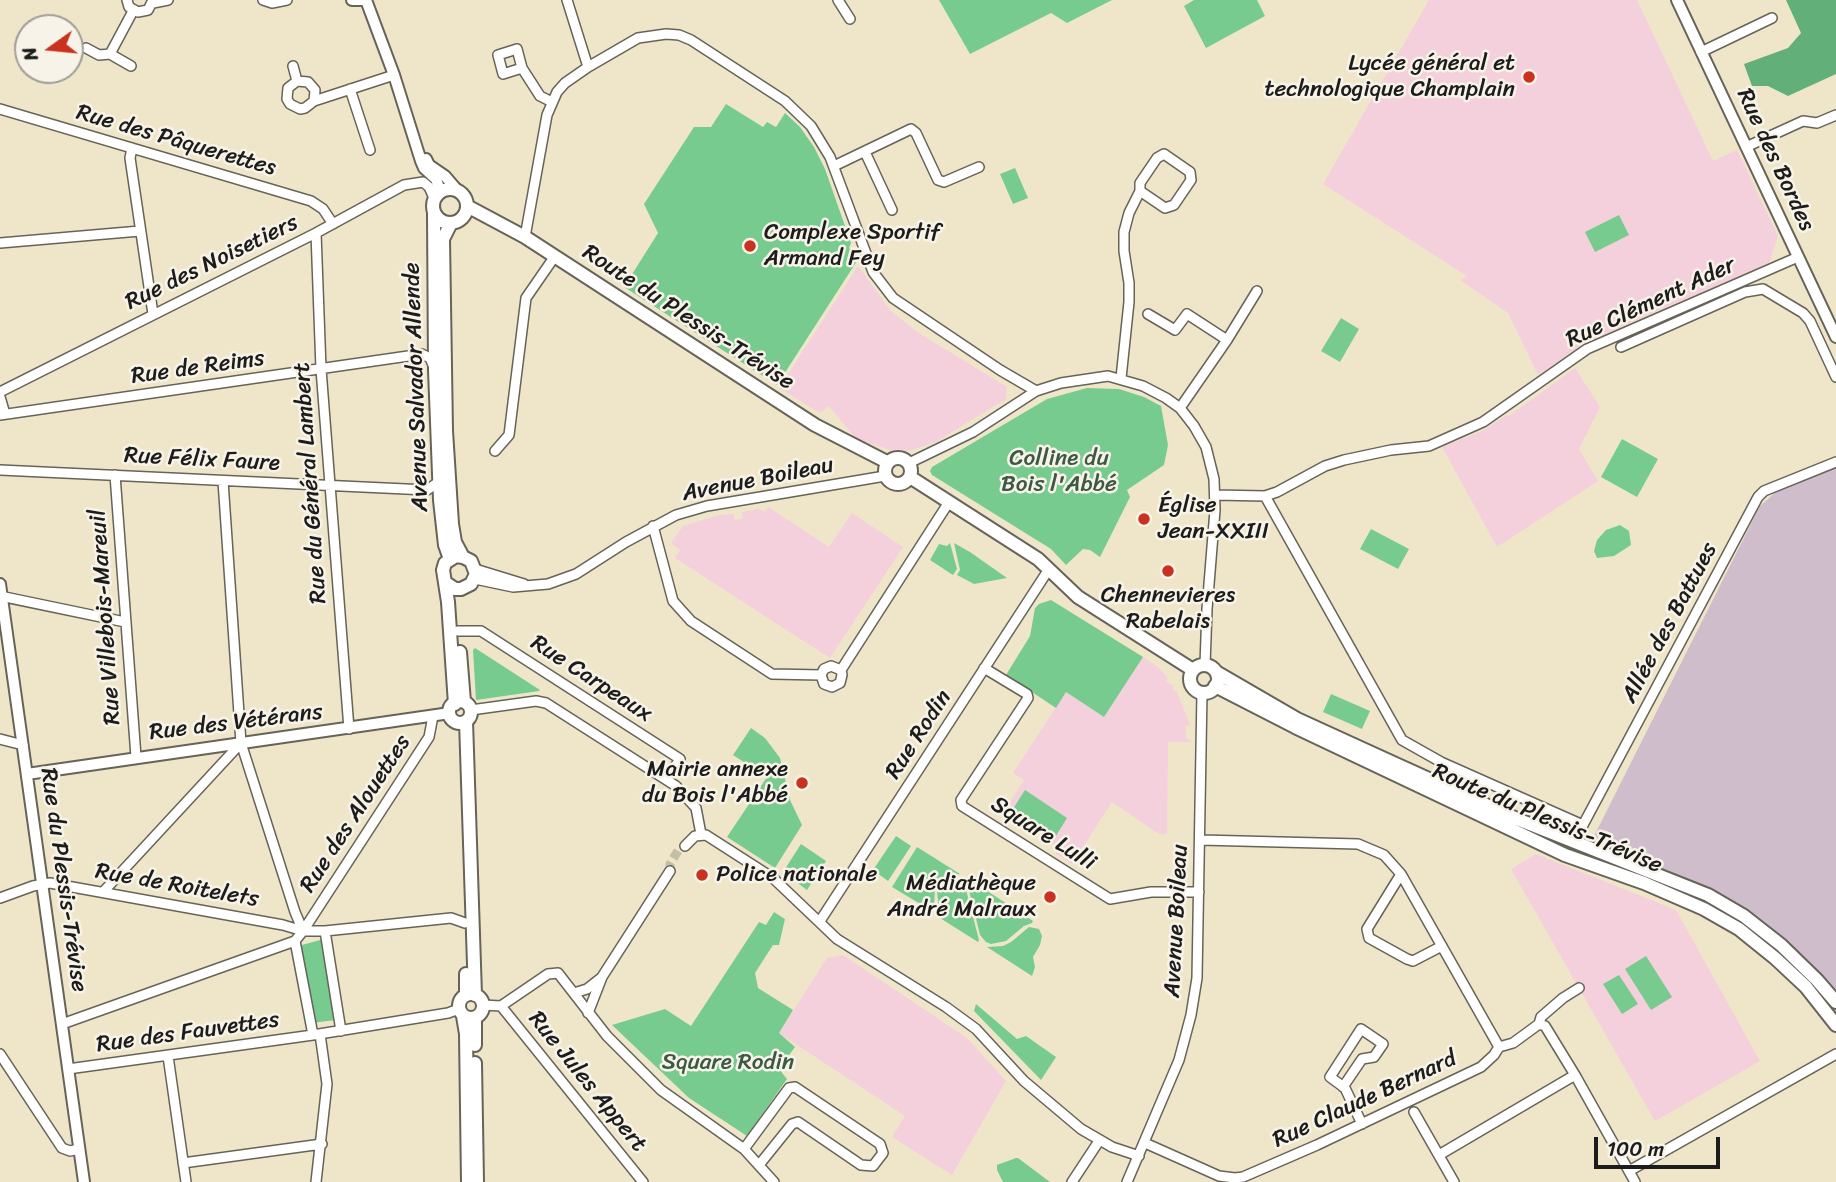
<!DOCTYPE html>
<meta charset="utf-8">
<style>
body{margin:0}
#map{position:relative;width:1836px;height:1182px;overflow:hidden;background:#efe6ca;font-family:Sriracha,sans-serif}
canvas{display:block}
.north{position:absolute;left:14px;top:14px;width:70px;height:70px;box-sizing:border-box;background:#f7f3e8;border:2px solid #9f9d96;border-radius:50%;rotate:255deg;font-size:19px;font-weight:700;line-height:28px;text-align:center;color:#1c1c1c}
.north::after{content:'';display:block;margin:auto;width:24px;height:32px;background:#c8321e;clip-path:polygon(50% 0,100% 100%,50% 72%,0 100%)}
.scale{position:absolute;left:1594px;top:1137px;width:126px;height:32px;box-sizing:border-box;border:4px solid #1c1c1c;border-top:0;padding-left:9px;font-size:21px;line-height:24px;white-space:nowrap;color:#1c1c1c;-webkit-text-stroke:5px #f7f3e8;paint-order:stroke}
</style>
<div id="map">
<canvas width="1836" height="1182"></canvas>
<div class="north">N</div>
<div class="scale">100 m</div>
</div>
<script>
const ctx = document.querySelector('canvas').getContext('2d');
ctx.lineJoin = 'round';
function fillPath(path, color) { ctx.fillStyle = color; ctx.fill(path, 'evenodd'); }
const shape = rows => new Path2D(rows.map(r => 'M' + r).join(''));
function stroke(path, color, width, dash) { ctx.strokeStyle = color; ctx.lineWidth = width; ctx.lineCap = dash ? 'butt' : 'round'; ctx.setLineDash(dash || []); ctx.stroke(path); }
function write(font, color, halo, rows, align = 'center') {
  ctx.font = font + ' Sriracha,sans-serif'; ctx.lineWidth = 5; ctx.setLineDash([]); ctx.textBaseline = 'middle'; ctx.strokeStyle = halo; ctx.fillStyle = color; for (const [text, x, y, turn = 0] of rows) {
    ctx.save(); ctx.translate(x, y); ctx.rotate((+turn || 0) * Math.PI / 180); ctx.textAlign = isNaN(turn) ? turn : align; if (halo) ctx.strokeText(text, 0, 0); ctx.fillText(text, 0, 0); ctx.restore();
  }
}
fillPath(shape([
 [1429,0,1637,0,1713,161,1737,150,1778,236,1769,263,1584,343,1538,375,1508,313,1460,280,1467,276,1323,184],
 [858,266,891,311,917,332,1007,387,1006,399,936,442,912,450,897,452,856,439,829,406,820,413,779,388],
 [1575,368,1600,407,1579,449,1598,481,1497,547,1442,447,1484,430,1507,415,1509,416],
 [768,507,829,547,852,513,903,547,830,658,675,558,680,550,671,543,683,526,719,515,733,514,735,520,743,518,742,512,759,509,765,512],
 [1143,657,1158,667,1168,678,1166,682,1174,686,1172,689,1177,692,1190,725,1185,726,1186,738,1193,742,1168,742,1167,834,1159,834,1112,802,1072,864,1055,853,1059,847,1004,812,1024,780,1013,773,1066,692,1104,717],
 [1536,854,1676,910,1760,1061,1655,1121,1511,869],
 [843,955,967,1038,1006,1081,952,1175,892,1137,905,1116,779,1033,827,958]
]), '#f4cfdc');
fillPath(shape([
 [1836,468,1836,1017,1777,955,1710,904,1585,854,1760,506,1778,490]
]), '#d0bdcc');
fillPath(shape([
 [939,0,1112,0,1067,23,1051,13,970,54],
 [1194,0,1257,0,1265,16,1206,48,1184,6],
 [726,104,763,127,767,122,776,127,785,113,800,127,814,147,825,169,851,243,849,248,855,254,857,261,777,385,624,287,658,233,644,204,694,127,711,127],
 [1015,168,1028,198,1013,204,1000,174],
 [1619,215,1629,235,1595,252,1585,232],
 [1341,318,1359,329,1340,362,1321,351],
 [1087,388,1119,389,1144,397,1161,406,1168,445,1164,465,1127,490,1130,497,1100,557,1090,550,1083,549,1066,565,1051,549,932,475,930,471,932,467,1047,399],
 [1622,439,1658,459,1637,497,1601,477],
 [1620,525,1629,531,1631,545,1614,556,1597,558,1594,551,1597,540,1606,530],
 [1371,529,1409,549,1398,569,1360,549],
 [950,543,957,569,953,575,930,560,939,544,947,546],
 [954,543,970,552,1007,578,974,584,957,575,960,570],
 [1051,600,1143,657,1104,717,1066,692,1056,708,1006,675,1030,636,1035,608,1039,604],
 [475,648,540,690,539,691,476,700,473,650],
 [1331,694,1370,711,1362,729,1323,712],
 [751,728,765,738,780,758,790,800,802,825,775,868,727,837,767,777,733,755],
 [1025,790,1067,818,1054,839,1011,812],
 [896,836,911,846,888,881,873,870],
 [801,844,826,861,807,890,783,872],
 [917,847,960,874,946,876,935,885,934,909,932,911,892,887],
 [950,878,961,879,964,882,979,940,978,942,940,918,937,891,941,883],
 [969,879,1033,921,1032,923,1024,926,1006,941,991,944,986,942,980,935,967,882],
 [774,912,785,919,779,945,773,945,755,973,758,988,793,1010,779,1033,795,1047,779,1069,787,1079,747,1136,689,1098,612,1025,665,1009,691,1026,759,922,766,925],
 [1029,927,1039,929,1042,936,1040,945,1033,957,1035,967,1032,976,987,947,1003,946,1011,942],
 [324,939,336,1020,312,1023,298,946],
 [1646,956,1672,997,1651,1010,1625,969],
 [1619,975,1638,1004,1622,1014,1603,984],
 [976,1004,1017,1039,1026,1036,1056,1057,1041,1080,974,1011],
 [1016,1158,1018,1158,1050,1182,1003,1182,997,1170,997,1165]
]), '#78cb8e');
fillPath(shape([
 [1786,0,1836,0,1836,74,1788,96,1768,86,1752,86,1744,64,1788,48,1801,33]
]), '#62af79');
stroke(shape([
 [670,871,670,864,679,849,685,846]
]), '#c5bea7', 9, [9, 4.5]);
const minor = shape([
 [127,0,129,7,138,12,148,10,153,0],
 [263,0,272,3,287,0],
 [567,0,588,67],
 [838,0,850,19],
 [153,3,168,0],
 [86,48,99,55,110,54,131,66],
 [517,49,522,68,503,74,498,55,517,49],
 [1701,52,1772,18],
 [110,54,133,11],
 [293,66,297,81],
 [522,68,540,96,552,102],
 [350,89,370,150],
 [314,101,315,90,308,82,297,81,288,88,287,99,290,104,300,109,305,108,314,101,394,75],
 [0,109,311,201,323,209,333,224],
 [1746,147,1803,121,1817,123,1836,115],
 [132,148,130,158,153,314],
 [865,152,892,210],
 [834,166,911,129,916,133,938,180,944,182,979,167],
 [316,233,321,369,349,729],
 [525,237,547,115,557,92,565,83,588,67,638,38,666,34,679,35,691,40,785,101,811,126,830,157,873,272,893,298,1000,370,1036,391],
 [0,243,140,231],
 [1148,314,1175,330,1187,314,1227,340,1257,291],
 [1621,347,1745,292,1763,289,1803,313,1810,321,1836,377],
 [1121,378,1129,302,1129,283,1124,251,1124,232,1129,213,1140,191,1140,183,1157,158,1164,154,1190,172,1191,180,1174,205,1165,208,1140,191],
 [0,392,316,233,404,185,423,182,429,187,434,198],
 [0,397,5,414],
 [1180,408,1227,340],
 [0,415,422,354,430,358,433,365],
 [495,451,509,435,526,298,555,256],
 [909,463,973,432,1036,391,1061,383,1108,376,1143,386,1166,398,1180,408,1194,426,1206,447,1214,479,1215,510,1207,609,1205,665],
 [0,470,427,490,440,481],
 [115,475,136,757],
 [223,481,241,743,295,912,303,931],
 [1215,495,1265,496,1277,492,1325,466,1344,460,1391,450,1429,446,1483,422,1587,349,1798,257],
 [1265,496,1402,740,1441,762,1583,825],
 [653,526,673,601,691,621,772,674,821,675],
 [475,569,524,584],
 [475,579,513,587,548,584,576,574,626,542,676,515,707,506,885,476],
 [0,596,125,622],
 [458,631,481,631,680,759,667,779],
 [984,668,1027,694,1028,698,961,800,962,806,1110,899,1151,892,1199,892],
 [841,670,831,666,824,669,821,675,824,684,832,687,840,683,842,675,841,670,949,502],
 [471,710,536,701,546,703,676,786,696,808,701,834],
 [0,739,23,745],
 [1201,840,1358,844,1384,855,1401,874,1499,1047],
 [1576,842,1583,825,1758,497,1764,491,1836,462],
 [685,846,695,836,706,835,773,878,837,939,946,1007,976,1029,1024,1081,1081,1129,1112,1147,1139,1156],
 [1401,874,1367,929,1369,938,1407,959,1413,961,1442,946],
 [103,892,241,743],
 [0,898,33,886,50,883,283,925,303,931],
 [820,921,1049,569],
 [303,931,429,737,433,716],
 [325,931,341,1031],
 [295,941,313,1035],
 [574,993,587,989,601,978],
 [483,1005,501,1006,548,974,558,973,607,1036,661,1090,744,1149,774,1182],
 [501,1006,643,1182],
 [588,1013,602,977,670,871],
 [62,1024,295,941,303,931,325,931,451,918,465,923],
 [1539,1024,1545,1026,1575,1075,1635,1182],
 [0,1054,62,1148,70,1151,79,1149],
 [168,1056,186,1182],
 [68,1069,313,1035,448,1013,459,1009],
 [1343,1087,1362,1059,1374,1057,1383,1044,1361,1029,1330,1077,1345,1088,1362,1124],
 [1414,1112,1454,1182],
 [1145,1143,1219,1176,1235,1178,1243,1177,1317,1145,1481,1067,1494,1055,1499,1047,1513,1043,1539,1024,1541,1017,1563,998,1579,988],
 [744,1149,789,1088,795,1087,880,1144,883,1153,873,1166,861,1165,798,1122,792,1124,759,1165],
 [1439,1155,1575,1075],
 [183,1163,322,1144],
 [1629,1171,1836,1054],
 [316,1182,327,1084,320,1034],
 [1072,1182,1099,1141],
 [1127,1182,1179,1060,1191,1015,1197,978,1202,692]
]);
const tertiary = shape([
 [352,0,363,0],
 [366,0,394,75,421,161,424,168,436,179,440,191],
 [1677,0,1836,337],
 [426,159,429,165,445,176,457,190],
 [0,584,84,1182],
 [27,774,450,713]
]);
const secondary = shape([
 '433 206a17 17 0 1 1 34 0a17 17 0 1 1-34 0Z',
 [467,206,525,237,815,425,887,462],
 [434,214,435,370,440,500,445,545,450,559],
 [451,223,443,239,446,431,452,524,455,542,463,557],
 '885 471a13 13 0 1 1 26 0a13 13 0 1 1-26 0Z',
 [910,477,1038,559,1078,597,1193,670],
 [446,583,455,589,461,589,471,584,476,574,471,561,463,557,456,556,445,563,443,570,448,602,455,704],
 [460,652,464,702],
 '1190 679a14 14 0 1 1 28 0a14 14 0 1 1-28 0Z',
 [1216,672,1297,719,1389,761,1517,819,1708,895,1744,916,1781,945,1817,980,1836,1002],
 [1215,686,1295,727,1565,855,1644,883,1704,909,1739,929,1775,958,1806,987,1836,1025],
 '449 712a11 11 0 1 1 22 0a11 11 0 1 1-22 0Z',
 [466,721,475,995],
 '459 1006a12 12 0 1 1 24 0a12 12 0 1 1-24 0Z',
 [466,995,466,974],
 [463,1016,466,1034,468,1182],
 [475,1045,475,1018],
 [475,1063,477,1182]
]);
stroke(minor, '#666359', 12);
stroke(tertiary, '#666359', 14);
stroke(secondary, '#666359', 16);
stroke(minor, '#fff', 9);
stroke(tertiary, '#fff', 10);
stroke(secondary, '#fff', 12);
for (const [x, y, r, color] of [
 [1529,77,7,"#c8321e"],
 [750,246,7,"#c8321e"],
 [1144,519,7,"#c8321e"],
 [1168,571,7,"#c8321e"],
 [802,783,7,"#c8321e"],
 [702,875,7,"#c8321e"],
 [1050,897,7,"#c8321e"]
]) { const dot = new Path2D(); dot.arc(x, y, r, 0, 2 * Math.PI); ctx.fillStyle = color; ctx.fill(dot); stroke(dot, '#f7f3e8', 2.5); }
write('23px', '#1c1c1c', '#f7f3e8', [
 ["Lycée général et",1515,64],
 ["technologique Champlain",1515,90],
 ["Complexe Sportif",764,233,"left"],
 ["Armand Fey",764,259,"left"],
 ["Église",1158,506,"left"],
 ["Jean-XXIII",1158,532,"left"],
 ["Chennevieres",1168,596,"center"],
 ["Rabelais",1168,622,"center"],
 ["Mairie annexe",788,770],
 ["du Bois l'Abbé",788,796],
 ["Police nationale",716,875,"left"],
 ["Médiathèque",1036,884],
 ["André Malraux",1036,910]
], 'right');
write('23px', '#1c1c1c', '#f7f3e8', [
 ["Rue des Pâquerettes",176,141,16],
 ["Rue des Bordes",1775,160,65],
 ["Rue des Noisetiers",212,263,-26],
 ["Rue Clément Ader",1651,303,-25],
 ["Route du Plessis-Trévise",688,318,33],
 ["Rue de Reims",198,368,-8],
 ["Avenue Salvador Allende",417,387,-92],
 ["Rue Félix Faure",202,460,3],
 ["Avenue Boileau",758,480,-11],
 ["Rue du Général Lambert",311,483,-94],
 ["Rue Villebois-Mareuil",106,617,-94],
 ["Allée des Battues",1670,623,-62],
 ["Rue Carpeaux",591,679,33],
 ["Rue des Vétérans",236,723,-7],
 ["Rue Rodin",919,735,-57],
 ["Rue des Alouettes",356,814,-57],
 ["Route du Plessis-Trévise",1547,819,23],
 ["Square Lulli",1043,834,32],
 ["Rue du Plessis-Trévise",63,880,82],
 ["Rue de Roitelets",177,886,10],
 ["Avenue Boileau",1177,921,-87],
 ["Rue des Fauvettes",188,1033,-8],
 ["Rue Jules Appert",587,1082,51],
 ["Rue Claude Bernard",1365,1100,-25]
]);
write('23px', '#3c5944', '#f7f3e8', [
 ["Colline du",1059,459],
 ["Bois l'Abbé",1059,485],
 ["Square Rodin",728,1063]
]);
</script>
